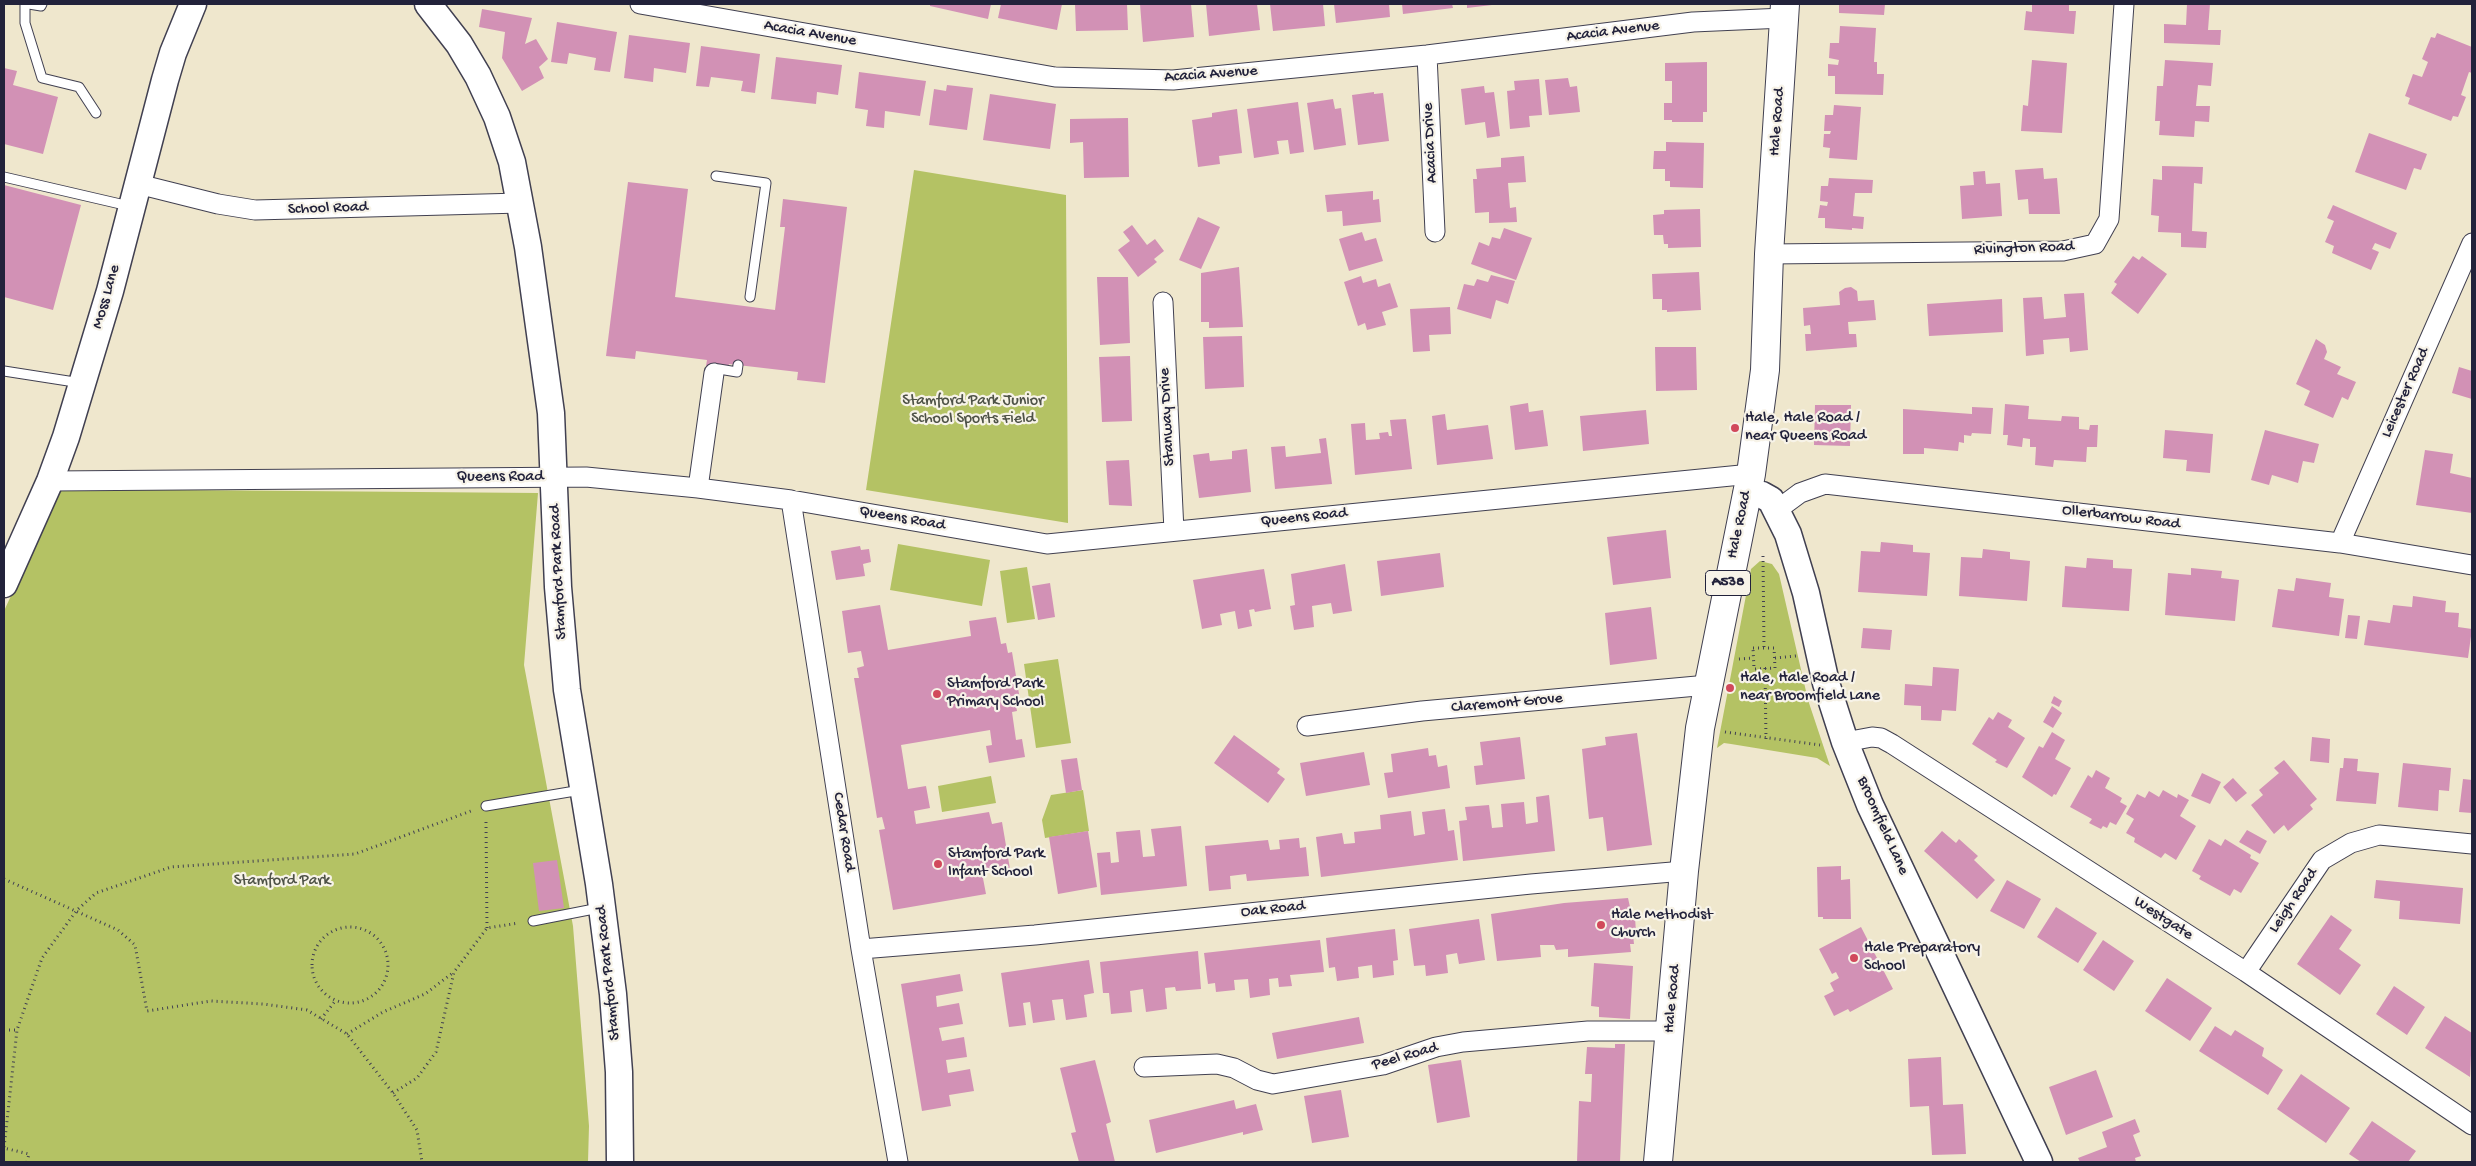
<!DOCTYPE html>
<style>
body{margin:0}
#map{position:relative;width:2476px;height:1166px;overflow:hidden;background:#efe7cd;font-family:"Gochi Hand",sans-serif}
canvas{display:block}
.frame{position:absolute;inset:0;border:5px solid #22223b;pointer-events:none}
</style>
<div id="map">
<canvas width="2476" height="1166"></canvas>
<div class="frame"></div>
</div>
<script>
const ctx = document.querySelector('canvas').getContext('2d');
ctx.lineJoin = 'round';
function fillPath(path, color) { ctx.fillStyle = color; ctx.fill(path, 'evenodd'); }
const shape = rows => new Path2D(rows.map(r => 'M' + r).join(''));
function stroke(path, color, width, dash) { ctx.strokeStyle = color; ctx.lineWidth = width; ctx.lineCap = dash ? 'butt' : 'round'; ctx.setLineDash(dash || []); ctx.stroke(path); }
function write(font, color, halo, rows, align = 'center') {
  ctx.font = font + ' "Gochi Hand",sans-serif'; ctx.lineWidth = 4.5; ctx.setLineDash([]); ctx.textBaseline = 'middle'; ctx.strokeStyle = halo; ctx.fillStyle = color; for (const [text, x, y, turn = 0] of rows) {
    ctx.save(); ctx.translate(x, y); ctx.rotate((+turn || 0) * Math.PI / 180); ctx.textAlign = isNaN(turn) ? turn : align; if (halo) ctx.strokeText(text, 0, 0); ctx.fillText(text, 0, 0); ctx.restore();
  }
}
fillPath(shape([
 [914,170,1066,195,1068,523,866,490],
 [60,489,538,493,524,665,573,926,589,1126,588,1162,4,1162,4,611],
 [898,544,990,560,982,606,890,590],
 [1760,561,1772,564,1779,574,1808,700,1830,766,1817,758,1731,744,1724,743,1717,748,1751,569],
 [1027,567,1035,619,1007,623,1000,571],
 [1058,659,1071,743,1036,748,1024,664],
 [991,776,996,803,942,812,938,786],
 [1083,790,1089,831,1045,838,1042,820,1051,795]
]), '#b4c264');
fillPath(shape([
 [930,4,991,4,988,19,930,6],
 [1001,4,1062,4,1057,30,998,18],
 [1075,4,1127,4,1128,30,1076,31],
 [1140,4,1191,4,1194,37,1143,42],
 [1206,4,1257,4,1260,30,1209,36],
 [1270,4,1323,4,1325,26,1273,31],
 [1334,4,1389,4,1390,17,1336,23],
 [1402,4,1452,4,1453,8,1403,14],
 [1467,4,1492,4,1492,5,1467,8],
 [1839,4,1885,4,1884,15,1839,13],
 [2032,4,2069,4,2069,11,2076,11,2074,34,2024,30,2026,11,2032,12],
 [2187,4,2210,4,2208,30,2221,30,2220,45,2164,43,2164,24,2186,25],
 [482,9,532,18,525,44,536,39,548,59,539,67,544,78,522,91,502,58,505,32,479,27],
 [557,22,617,32,610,72,594,70,596,58,569,53,567,64,551,62],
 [1840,26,1876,28,1874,62,1877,62,1877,74,1884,74,1883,95,1835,94,1835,76,1828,76,1828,64,1838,65,1839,60,1829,58,1830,43,1839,43],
 [2437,33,2472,47,2472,73,2469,72,2461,95,2466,97,2458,117,2453,116,2451,121,2408,104,2410,98,2405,96,2413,74,2422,77,2428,62,2422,59,2431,37,2435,38],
 [629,35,690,43,686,73,654,68,653,82,624,78],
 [701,46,760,54,755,93,741,91,743,81,711,77,709,87,696,86],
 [776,57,842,65,838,95,817,92,816,104,771,99],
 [2032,60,2067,63,2062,133,2021,131,2023,105,2028,106],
 [2165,60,2213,63,2211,86,2198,85,2196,106,2210,106,2209,122,2195,121,2194,137,2159,135,2160,121,2155,121,2157,86,2163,86],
 [1707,62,1707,112,1703,112,1703,122,1672,122,1672,120,1664,120,1664,103,1672,103,1672,81,1665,81,1665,63],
 [4,68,17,71,13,85,58,97,43,154,4,144],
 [859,72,926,81,920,116,885,111,884,128,866,126,868,110,855,108],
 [1568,78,1570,87,1577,86,1580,112,1549,115,1545,80],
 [1539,79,1542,115,1529,116,1530,127,1510,129,1507,91,1515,90,1514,81],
 [947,85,973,88,967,130,929,125,934,89,946,91],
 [1484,86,1485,93,1494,92,1500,136,1487,138,1485,122,1465,125,1461,89],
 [1374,92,1374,94,1383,93,1389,141,1358,145,1352,95],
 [990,94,1056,104,1050,149,983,140],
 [1333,99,1335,109,1341,108,1346,145,1314,150,1307,103],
 [1298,102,1304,152,1290,154,1288,140,1277,141,1279,154,1254,158,1247,109],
 [1834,105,1861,107,1857,160,1829,158,1830,148,1823,147,1824,134,1830,134,1831,131,1824,131,1825,115,1833,115],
 [1237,109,1242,153,1219,156,1220,164,1198,167,1192,120,1212,117,1212,113],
 [1128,118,1129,177,1084,178,1083,142,1070,143,1070,119],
 [2369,133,2427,154,2421,170,2414,168,2406,190,2355,172],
 [1666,142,1704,143,1703,188,1670,187,1670,181,1665,181,1665,169,1653,169,1654,151,1666,151],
 [1524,156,1526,182,1508,183,1510,208,1516,207,1517,222,1489,223,1489,212,1475,213,1473,179,1477,179,1476,169,1501,167,1501,158],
 [2162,166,2203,167,2202,184,2194,183,2192,231,2207,232,2206,248,2181,247,2181,233,2158,232,2159,216,2151,215,2153,179,2162,180],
 [2043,168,2044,179,2057,178,2060,214,2029,214,2028,199,2018,200,2015,170],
 [1985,171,1986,184,2000,183,2002,216,1962,219,1960,186,1974,185,1973,172],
 [1829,178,1873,180,1872,193,1855,193,1853,216,1864,217,1863,229,1852,228,1852,230,1825,228,1825,218,1818,218,1820,205,1827,206,1828,202,1820,201,1821,186,1828,186],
 [628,182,688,189,675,297,775,310,785,227,780,227,783,199,847,207,825,383,797,380,798,372,729,364,728,368,706,366,707,360,636,351,635,359,606,356],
 [4,185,81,205,53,310,4,297],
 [1373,191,1373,200,1379,199,1381,222,1343,226,1342,211,1327,212,1325,195],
 [2333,205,2397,233,2390,249,2375,243,2372,249,2379,252,2371,270,2332,253,2334,246,2325,242,2334,221,2327,218],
 [1700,209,1701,247,1668,248,1668,244,1664,244,1663,235,1654,235,1653,215,1664,214,1664,210],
 [1198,217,1220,227,1201,269,1179,260],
 [1132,225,1147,245,1155,239,1164,251,1154,259,1157,262,1138,277,1118,250,1130,241,1123,232],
 [1504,228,1532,238,1516,280,1471,264,1479,242,1489,246,1492,237,1500,239],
 [1362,232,1365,241,1376,238,1383,261,1349,271,1339,239],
 [2133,256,2139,260,2142,256,2167,274,2138,314,2111,293,2117,284,2114,282],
 [1239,267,1243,327,1209,328,1209,322,1201,322,1201,273],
 [1699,272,1701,310,1667,312,1667,310,1662,310,1662,299,1653,299,1652,274],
 [1491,275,1515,281,1508,304,1496,300,1491,319,1457,309,1464,284,1474,286,1477,279,1488,282],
 [1361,276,1363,283,1376,279,1378,287,1390,283,1398,307,1382,312,1386,325,1367,330,1365,323,1358,326,1344,282],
 [1097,277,1128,277,1130,343,1100,345],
 [1851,287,1857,291,1858,301,1874,300,1876,320,1848,322,1849,334,1856,334,1857,347,1806,351,1805,334,1811,334,1810,325,1804,326,1803,308,1840,305,1839,292,1845,288],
 [2084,293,2088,350,2070,352,2069,338,2055,339,2043,340,2044,354,2026,356,2023,298,2042,297,2044,319,2066,317,2064,294],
 [2002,299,2003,332,1929,336,1927,304],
 [1450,307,1451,334,1429,335,1430,351,1413,352,1410,309],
 [1242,336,1244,387,1205,389,1203,337],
 [2316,339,2325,345,2327,352,2324,359,2341,367,2337,374,2356,382,2348,400,2342,397,2333,418,2304,405,2310,391,2296,384],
 [1655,347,1696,347,1697,390,1656,391],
 [1130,356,1132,421,1102,422,1099,357],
 [2459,367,2472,371,2472,399,2452,393],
 [1528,403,1529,412,1543,410,1548,446,1515,450,1510,406],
 [2005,404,2029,406,2028,419,2061,421,2062,416,2079,417,2079,429,2089,430,2090,425,2098,425,2097,447,2087,447,2086,462,2054,460,2053,467,2035,465,2036,447,2030,447,2030,439,2023,438,2022,447,2007,445,2008,435,2003,435],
 [1815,405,1851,405,1850,446,1814,445],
 [1972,407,1993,408,1991,434,1972,433,1971,436,1964,435,1964,443,1959,442,1958,451,1924,448,1924,454,1903,454,1903,409,1972,414],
 [1646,410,1649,444,1583,451,1580,416],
 [1445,414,1447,430,1488,425,1493,459,1437,465,1432,416],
 [1406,419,1412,469,1355,475,1351,424,1365,423,1366,440,1380,439,1379,433,1388,432,1389,436,1392,436,1390,420],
 [2165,430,2213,434,2210,473,2186,471,2187,460,2163,458],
 [2265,430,2319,444,2314,463,2303,461,2298,483,2272,475,2269,485,2251,480],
 [1326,438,1332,484,1275,489,1271,447,1285,446,1286,457,1321,453,1319,439],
 [1247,449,1251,492,1199,498,1193,455,1209,453,1210,461,1232,459,1232,451],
 [2425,450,2453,454,2450,473,2472,478,2472,513,2416,505],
 [1129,460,1132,506,1109,505,1106,461],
 [1666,530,1671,578,1613,585,1607,537],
 [1881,542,1913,545,1913,552,1930,553,1927,596,1858,592,1861,551,1880,552],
 [860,546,861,550,869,549,871,562,863,564,865,576,836,580,831,551],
 [1983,549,2010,552,2010,559,2030,561,2027,601,1959,596,1961,557,1982,558],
 [1440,553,1444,587,1381,596,1377,561],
 [2087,558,2113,560,2113,568,2132,569,2129,611,2062,607,2065,566,2086,568],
 [1345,564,1352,611,1333,614,1331,603,1312,606,1314,627,1294,630,1290,606,1295,605,1291,574],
 [2191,568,2222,571,2221,578,2239,580,2235,621,2165,615,2168,573,2191,575],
 [1264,569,1271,609,1255,612,1254,609,1249,610,1252,626,1238,629,1235,611,1220,614,1222,625,1202,629,1193,580],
 [2296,578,2331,583,2329,597,2344,599,2339,636,2272,627,2278,589,2294,591],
 [1050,583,1055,617,1038,620,1032,586],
 [2413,596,2446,601,2445,612,2459,613,2458,627,2472,629,2468,658,2364,645,2368,620,2390,623,2393,605,2412,607],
 [880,605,888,650,971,636,969,621,996,617,1001,644,1006,643,1008,653,1012,652,1020,700,1015,701,1017,711,1012,712,1016,740,1022,739,1025,757,989,763,986,746,992,745,990,730,901,745,908,789,926,786,930,808,914,811,916,824,989,812,992,824,1002,822,1010,869,982,873,986,894,893,910,879,830,885,829,882,817,877,818,854,678,859,678,857,668,864,666,861,651,848,653,842,611],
 [1651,607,1657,659,1610,665,1605,613],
 [2348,615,2360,616,2357,639,2345,638],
 [1863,628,1892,630,1890,650,1861,648],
 [1933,667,1959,669,1956,711,1942,710,1941,721,1921,720,1921,706,1904,705,1905,684,1932,686],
 [2054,696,2062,701,2059,707,2051,703],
 [2052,706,2062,713,2053,728,2043,722],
 [1998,712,2012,720,2008,727,2025,738,2007,768,1995,762,1997,760,1972,744,1989,717,1993,720],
 [2052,732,2065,740,2055,759,2071,768,2056,795,2054,794,2052,797,2022,777,2039,746,2043,748],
 [1637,733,1652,845,1607,851,1603,817,1589,819,1582,749,1606,745,1605,737],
 [1234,735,1280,769,1277,773,1285,779,1268,803,1214,763],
 [1520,737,1525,779,1476,785,1474,766,1483,765,1480,742],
 [2312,737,2330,739,2329,763,2310,761],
 [1428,748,1429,756,1436,755,1438,767,1447,765,1450,788,1388,798,1384,773,1393,772,1391,754],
 [1364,752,1370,785,1306,796,1300,763],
 [1077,758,1082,790,1066,793,1061,760],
 [2344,758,2358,759,2357,771,2379,773,2376,804,2336,801,2340,768,2343,768],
 [2284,760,2317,799,2310,805,2313,809,2288,831,2284,825,2274,834,2251,805,2263,795,2259,790,2279,773,2274,768],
 [2403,763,2451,768,2449,791,2439,790,2438,811,2398,807],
 [2096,770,2110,778,2105,788,2122,798,2120,802,2127,806,2116,825,2110,822,2107,828,2103,826,2101,829,2089,823,2092,819,2070,807,2088,775,2092,778],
 [2202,773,2221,782,2210,804,2191,796],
 [2233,778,2247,793,2236,802,2223,787],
 [2463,779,2472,780,2472,813,2459,812],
 [2163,790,2177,798,2178,794,2189,800,2180,816,2196,826,2176,860,2165,853,2161,858,2134,842,2135,838,2126,833,2134,819,2126,814,2137,794,2145,798,2149,791,2159,797],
 [1549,795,1555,851,1463,861,1459,821,1467,820,1465,807,1489,805,1492,828,1503,827,1501,804,1524,802,1526,824,1538,822,1536,797],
 [1445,809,1448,831,1454,830,1458,860,1321,877,1316,837,1342,833,1344,844,1355,843,1354,832,1381,829,1380,815,1411,811,1414,836,1425,834,1422,812],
 [1181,826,1187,886,1101,895,1097,853,1110,852,1111,863,1119,862,1116,832,1140,830,1143,857,1155,856,1151,829],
 [2247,830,2267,841,2260,854,2239,842],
 [1088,831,1097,887,1058,894,1049,837],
 [1942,831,1956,843,1959,839,1978,856,1974,860,1995,880,1977,899,1924,851],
 [1299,838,1300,848,1306,847,1309,876,1247,881,1246,874,1230,876,1231,889,1209,891,1205,846,1268,840,1270,850,1280,849,1279,840],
 [2209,839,2221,846,2225,839,2251,855,2250,858,2259,863,2241,893,2234,889,2230,896,2199,879,2201,876,2192,871],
 [557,860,564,908,539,911,533,863],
 [1841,866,1841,880,1850,879,1851,919,1823,919,1823,917,1818,917,1817,867],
 [2007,880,2041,899,2024,929,1990,911],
 [2376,880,2463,888,2460,924,2399,919,2400,901,2374,898],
 [1628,898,1632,916,1635,916,1636,934,1633,935,1634,944,1630,944,1631,952,1568,957,1568,949,1556,950,1554,945,1540,945,1541,957,1497,961,1491,914,1564,903],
 [2056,907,2097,933,2078,963,2037,937],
 [2331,915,2352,930,2339,949,2361,965,2340,995,2297,964],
 [1479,919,1485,960,1459,964,1457,953,1446,955,1448,973,1426,976,1425,965,1414,966,1409,929],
 [1861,927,1893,989,1850,1012,1848,1009,1834,1016,1824,996,1834,991,1830,983,1839,978,1836,972,1832,974,1819,949],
 [1395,929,1398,960,1393,961,1394,975,1373,978,1372,965,1358,967,1359,978,1337,981,1335,967,1329,968,1326,938],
 [1320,940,1324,972,1290,975,1292,986,1279,987,1278,978,1269,979,1270,995,1250,998,1248,979,1234,980,1235,990,1216,992,1215,983,1208,984,1204,953],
 [2103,940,2134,961,2114,991,2083,970],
 [1198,951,1201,989,1176,991,1175,987,1165,988,1167,1009,1146,1012,1143,989,1130,991,1132,1012,1111,1014,1109,993,1103,993,1100,962],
 [1089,960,1094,993,1084,995,1087,1017,1066,1020,1063,999,1052,1000,1055,1020,1033,1023,1030,1002,1023,1003,1026,1025,1009,1027,1001,973],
 [1594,963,1633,966,1630,1019,1599,1017,1599,1007,1591,1006],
 [960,974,963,991,936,996,937,1007,959,1003,963,1024,939,1028,942,1041,964,1037,967,1057,946,1060,948,1073,970,1069,974,1091,949,1095,951,1106,922,1111,901,984],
 [2167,978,2212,1008,2190,1041,2145,1011],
 [2394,986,2425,1007,2407,1035,2376,1014],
 [2445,1016,2472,1033,2470,1077,2425,1048],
 [1359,1017,1364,1043,1277,1059,1272,1033],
 [2215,1026,2231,1036,2235,1030,2264,1048,2262,1056,2283,1070,2268,1095,2199,1051],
 [1615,1044,1625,1044,1620,1162,1577,1162,1579,1101,1591,1102,1592,1074,1585,1074,1587,1047,1615,1048],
 [1941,1057,1943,1105,1963,1104,1966,1154,1932,1155,1929,1106,1910,1107,1908,1059],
 [1095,1060,1111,1122,1106,1124,1115,1162,1079,1162,1071,1133,1076,1132,1060,1068],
 [1461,1060,1470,1117,1437,1123,1428,1065],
 [2096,1070,2113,1117,2066,1135,2049,1087],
 [2301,1074,2350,1108,2326,1143,2277,1109],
 [1341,1090,1349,1137,1312,1143,1304,1096],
 [1234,1100,1236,1109,1256,1104,1263,1130,1243,1135,1243,1132,1156,1153,1149,1120],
 [2135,1119,2140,1132,2133,1135,2141,1156,2135,1158,2136,1162,2080,1162,2078,1158,2107,1147,2102,1132],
 [2372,1121,2416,1151,2408,1162,2361,1162,2349,1154]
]), '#d291b5');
const lane = shape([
 [25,4,25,23,42,78,79,87,96,113],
 [29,4,41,6,42,4],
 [716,176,766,183,750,297],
 [4,177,129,206],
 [4,371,81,383],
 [714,373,719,369,737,372,738,365],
 [486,806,581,790],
 [533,921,599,908]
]);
const street = shape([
 [640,4,1055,77,1173,80,1427,55,1693,22,1784,18],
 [1427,55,1435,232],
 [138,184,218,204,255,210,521,203],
 [1769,254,2063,251,2095,244,2109,219,2124,4],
 [1163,302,1174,531],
 [50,481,586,477,698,488,791,500,1047,544,1751,474],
 [698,488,714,373],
 [791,500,861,949,898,1162],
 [1777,510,1800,493,1825,484,2340,543,2472,565],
 [2340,543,2472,243],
 [1307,726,1422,711,1708,685],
 [1845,742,1872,737,1881,738,1892,744,2246,972,2472,1125],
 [861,949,1035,935,1531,884,1684,871],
 [2246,972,2322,860,2351,843,2379,835,2472,844],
 [1144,1067,1217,1064,1234,1068,1257,1080,1273,1084,1383,1065,1436,1047,1463,1042,1588,1031,1670,1031]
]);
const secondary = shape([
 [428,4,459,44,478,76,497,117,512,162,528,247,551,413,558,587,567,690,599,884,613,994,619,1072,620,1162],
 [1747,493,1762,495,1771,500,1788,534,1806,593,1826,683,1845,742,1870,805,2039,1162],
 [4,584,50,481,66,437,110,291,165,80,173,53,193,4]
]);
const primary = shape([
 [1658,1162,1684,871,1700,728,1751,474,1765,370,1769,254,1785,4]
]);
stroke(lane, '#414051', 11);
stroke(street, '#414051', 21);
stroke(secondary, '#414051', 29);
stroke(primary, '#414051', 30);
stroke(shape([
 [1763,556,1764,648],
 [1753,648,1774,648,1775,668,1754,669,1753,648],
 [1775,658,1796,656],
 [1739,659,1754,658],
 [1765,668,1766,739],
 [1725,732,1820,745],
 [486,822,487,928],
 [4,879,118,930,135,945,147,1011,211,1001,263,1004,307,1010,347,1034,393,1093,417,1130,422,1162],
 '312 965a38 38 0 1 1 76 0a38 38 0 1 1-76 0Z',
 [321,1019,336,1000],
 [4,1030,17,1030],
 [347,1034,383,1012,425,994,454,972],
 [393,1093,417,1078,436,1052,454,972,487,928,519,923],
 [27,1162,29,1154,4,1148,17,1030,42,958,77,910,96,893,171,867,355,854,471,811]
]), '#414051', 3, [1, 4]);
stroke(lane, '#fff', 9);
stroke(street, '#fff', 19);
stroke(secondary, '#fff', 26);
stroke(primary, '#fff', 28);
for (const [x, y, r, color] of [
 [1735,428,5,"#d1495b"],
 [1730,688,5,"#d1495b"],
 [937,694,5,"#d1495b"],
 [938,864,5,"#d1495b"],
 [1601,925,5,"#d1495b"],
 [1854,958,5,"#d1495b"]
]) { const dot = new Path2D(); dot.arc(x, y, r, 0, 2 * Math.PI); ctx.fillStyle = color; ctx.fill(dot); stroke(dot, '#f7f3e8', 2); }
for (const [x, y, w] of [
 [1728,583,45]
]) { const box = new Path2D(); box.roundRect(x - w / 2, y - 12.5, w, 25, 4); ctx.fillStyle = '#f7f3e8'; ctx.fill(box); stroke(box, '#22223b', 1); }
write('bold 15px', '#22223b', null, [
 ["A538",1728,583]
]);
write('16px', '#22223b', '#f7f3e8', [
 ["Acacia Avenue",1613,32,-7],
 ["Acacia Avenue",810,34,10],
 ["Acacia Avenue",1211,75,-4],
 ["Hale Road",1778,122,-86],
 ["Acacia Drive",1431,143,-93],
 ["School Road",328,209,-2],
 ["Rivington Road",2024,249,-2],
 ["Moss Lane",107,297,-74],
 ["Leicester Road",2406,393,-66],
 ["Stanway Drive",1168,417,-93],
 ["Queens Road",500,478],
 ["Queens Road",1304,518,-6],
 ["Ollerbarrow Road",2121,518,7],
 ["Queens Road",902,519,10],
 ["Hale Road",1740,525,-78],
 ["Stamford Park Road",559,572,-93],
 ["Claremont Grove",1507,704,-5],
 ["Broomfield Lane",1882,826,66],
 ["Cedar Road",843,832,81],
 ["Leigh Road",2294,901,-56],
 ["Oak Road",1273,910,-6],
 ["Westgate",2163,919,33],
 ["Stamford Park Road",609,973,-96],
 ["Hale Road",1673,999,-85],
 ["Peel Road",1405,1057,-16]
]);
write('16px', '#4e5247', '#f7f3e8', [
 ["Stamford Park Junior",973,402],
 ["School Sports Field",973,420],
 ["Stamford Park",282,882]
]);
write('16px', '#22223b', '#f7f3e8', [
 ["Hale, Hale Road /",1745,419],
 ["near Queens Road",1745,437],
 ["Hale, Hale Road /",1740,679],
 ["near Broomfield Lane",1740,697],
 ["Stamford Park",947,685],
 ["Primary School",947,703],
 ["Stamford Park",948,855],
 ["Infant School",948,873],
 ["Hale Methodist",1611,916],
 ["Church",1611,934],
 ["Hale Preparatory",1864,949],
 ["School",1864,967]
], 'left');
</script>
